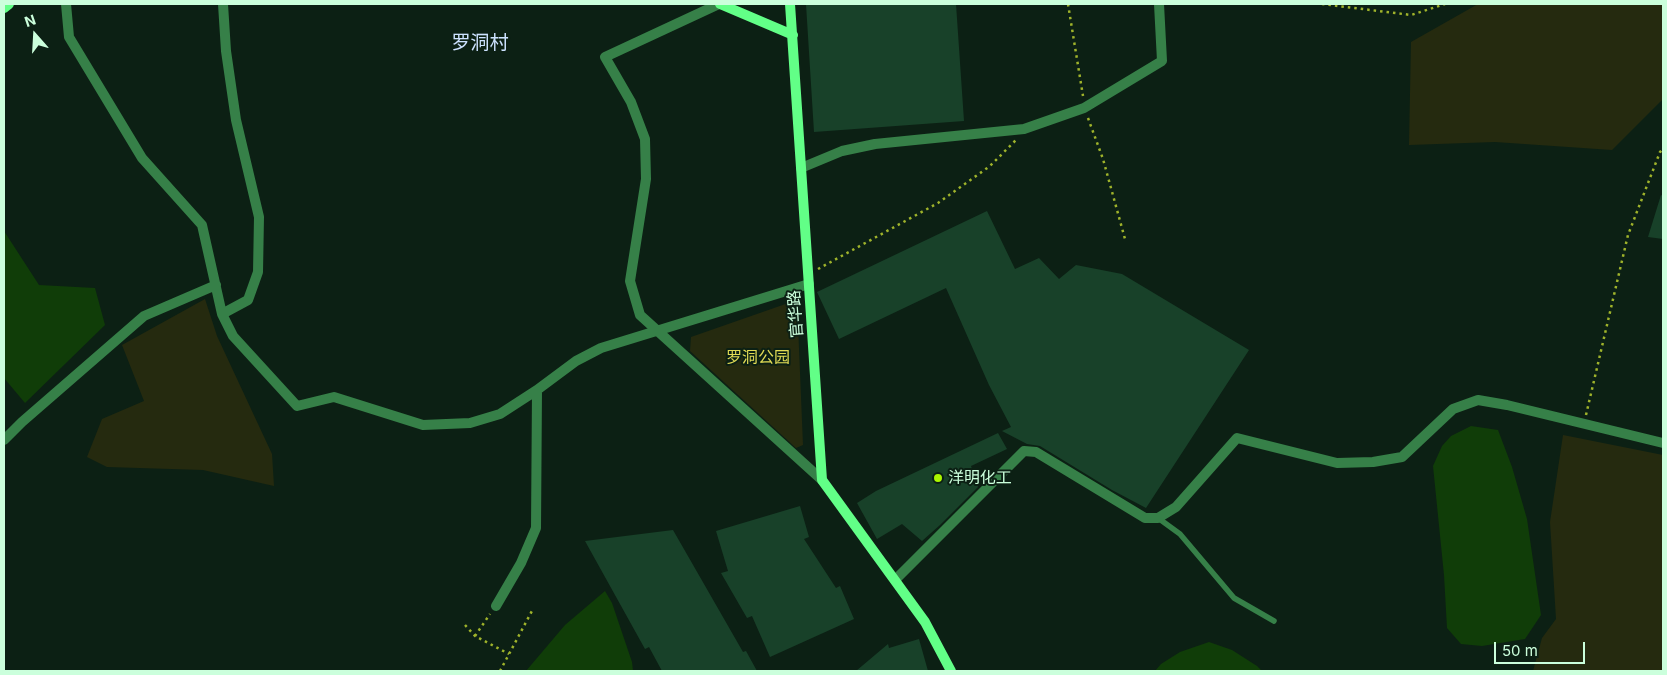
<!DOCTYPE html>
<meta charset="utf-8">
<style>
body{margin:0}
#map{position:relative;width:1667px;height:675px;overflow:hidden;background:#0c2014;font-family:Inter,sans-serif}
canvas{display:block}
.frame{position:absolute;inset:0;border:5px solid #cbffdc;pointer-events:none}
.north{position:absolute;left:10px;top:10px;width:50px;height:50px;-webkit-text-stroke:4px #0c2014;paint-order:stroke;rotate:341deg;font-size:14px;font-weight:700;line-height:20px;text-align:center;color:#cbffdc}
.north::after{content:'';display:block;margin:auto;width:18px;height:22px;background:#cbffdc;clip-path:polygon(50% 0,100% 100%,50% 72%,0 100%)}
.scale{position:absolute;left:1494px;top:642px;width:91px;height:22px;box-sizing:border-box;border:2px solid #cbffdc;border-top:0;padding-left:6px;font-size:15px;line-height:18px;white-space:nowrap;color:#cbffdc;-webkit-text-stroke:4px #0c2014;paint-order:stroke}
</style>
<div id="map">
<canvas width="1667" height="675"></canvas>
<div class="frame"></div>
<div class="north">N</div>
<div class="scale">50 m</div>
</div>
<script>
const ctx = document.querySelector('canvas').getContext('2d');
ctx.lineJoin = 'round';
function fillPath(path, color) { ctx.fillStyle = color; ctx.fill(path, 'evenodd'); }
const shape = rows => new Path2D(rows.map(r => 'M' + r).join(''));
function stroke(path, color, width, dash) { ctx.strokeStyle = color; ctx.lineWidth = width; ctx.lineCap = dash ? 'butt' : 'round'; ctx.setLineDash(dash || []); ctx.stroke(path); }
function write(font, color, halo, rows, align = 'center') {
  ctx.font = font + ' Inter,"Noto Sans SC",sans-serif'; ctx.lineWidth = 4; ctx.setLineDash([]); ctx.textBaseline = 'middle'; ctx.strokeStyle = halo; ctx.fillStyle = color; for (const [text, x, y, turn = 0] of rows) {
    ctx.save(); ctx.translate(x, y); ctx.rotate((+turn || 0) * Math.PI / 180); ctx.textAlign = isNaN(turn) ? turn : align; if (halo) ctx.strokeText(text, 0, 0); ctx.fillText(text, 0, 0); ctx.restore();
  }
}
fillPath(shape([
 [1478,4,1663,4,1663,99,1612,150,1495,142,1409,145,1411,42],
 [205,299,217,336,272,454,274,486,203,470,107,467,87,457,102,419,144,401,122,345],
 [797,300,803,445,796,448,690,351,691,337],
 [1563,435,1663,455,1663,671,1533,671,1542,638,1556,619,1550,522]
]), '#252a0f');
fillPath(shape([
 [4,231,39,285,95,288,105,325,25,403,4,378],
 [1471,426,1498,430,1512,467,1527,519,1541,615,1525,639,1482,646,1461,644,1447,628,1444,575,1433,466,1442,446,1451,436],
 [605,591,612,603,632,662,633,671,526,671,565,625],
 [1209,642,1232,650,1257,666,1262,671,1155,671,1161,664,1180,652]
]), '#103d08');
fillPath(shape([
 [806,4,956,4,964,121,814,132],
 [1661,195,1663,196,1663,239,1648,237],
 [987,211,1015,269,1039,258,1059,279,1076,265,1122,274,1249,350,1146,508,1112,490,1040,446,1027,444,1002,431,1011,427,989,385,946,288,839,339,817,292],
 [998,433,1007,449,971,466,978,487,940,525,922,541,902,524,877,539,857,503,876,491],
 [800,506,809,537,804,539,836,588,840,586,854,619,770,657,752,616,747,618,721,573,728,571,716,531],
 [673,530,743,652,746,651,757,671,662,671,649,647,645,649,585,541],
 [919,639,928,671,856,671,888,644,889,648]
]), '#184129');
stroke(shape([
 [1068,4,1083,96],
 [1322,4,1411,15,1445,4],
 [1088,118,1103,159,1125,239],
 [818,269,938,203,990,166,1016,140],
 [1586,415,1628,235,1660,152,1663,149],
 [465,625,475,636,509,654],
 [475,636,490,614],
 [500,671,533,609]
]), '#9fb32b', 2.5, [2.5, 4]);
stroke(shape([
 [1158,518,1180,534,1234,598,1274,621]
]), '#368048', 5.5);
stroke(shape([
 [66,4,69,37,142,158,202,225,222,314],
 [223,4,226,51,236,120,259,217,258,272,248,300,222,314,233,336,297,406,334,397,423,425,470,423,500,414,537,390,536,528,521,563,496,606],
 [719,4,605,57,631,102,645,139,646,179,630,281,640,315,822,480],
 [801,168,842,151,875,144,1024,129,1084,108,1162,61,1159,4],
 [537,390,576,361,601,348,809,284],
 [4,440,22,422,144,316,216,285],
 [895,580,1024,451,1036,452,1145,518,1158,518,1176,507,1237,438,1337,463,1373,462,1402,457,1453,409,1478,400,1507,405,1663,443]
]), '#368048', 10);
stroke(shape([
 [720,4,793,35],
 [790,4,822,480,925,622,951,671],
 [4,8,9,4]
]), '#62ff87', 10);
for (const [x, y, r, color] of [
 [938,478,5,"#aaf600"]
]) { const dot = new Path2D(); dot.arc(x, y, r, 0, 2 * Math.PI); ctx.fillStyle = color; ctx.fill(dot); stroke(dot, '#0c2014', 2); }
write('16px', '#cbffdc', '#0c2014', [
 ["官华路",796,314,-94]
]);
write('16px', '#e1db55', '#0c2014', [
 ["罗洞公园",758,358]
]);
write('16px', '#cbffdc', '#0c2014', [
 ["洋明化工",948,478]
], 'left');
write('19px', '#cde2ff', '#0c2014', [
 ["罗洞村",480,43]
]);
</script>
